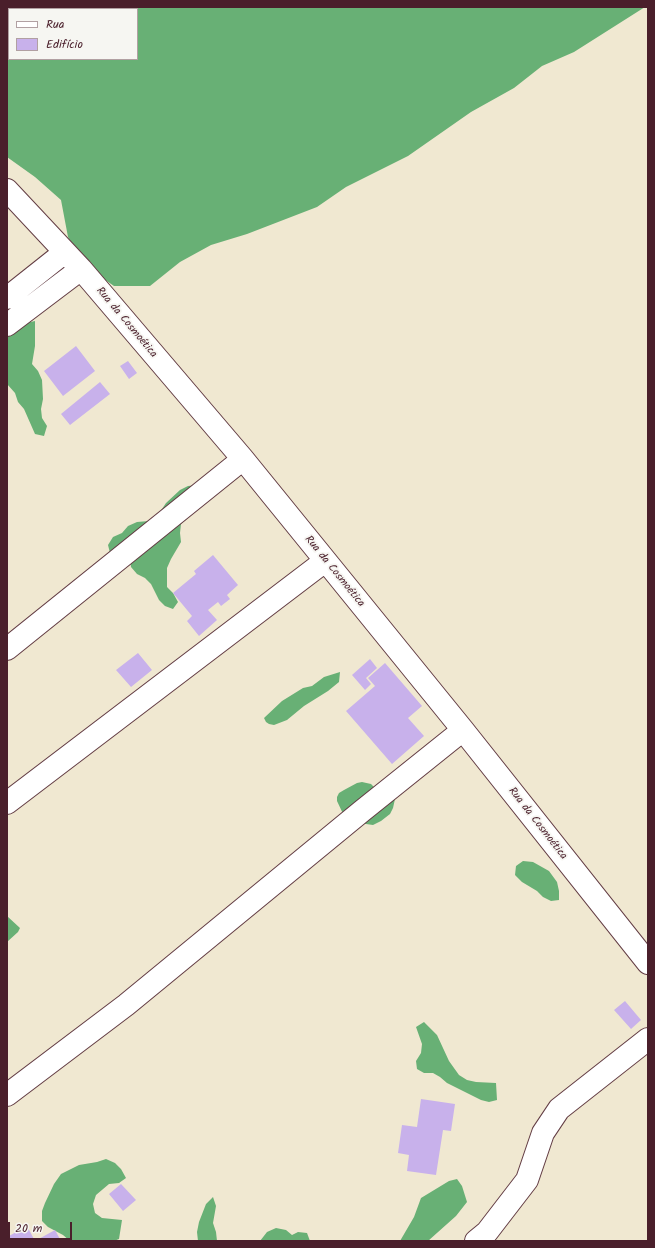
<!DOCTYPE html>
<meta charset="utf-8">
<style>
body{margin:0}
#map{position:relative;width:655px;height:1248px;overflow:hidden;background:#f0e8d1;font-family:Kalam,sans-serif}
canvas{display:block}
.frame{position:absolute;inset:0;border:8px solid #4a1f2b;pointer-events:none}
.legend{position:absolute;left:8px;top:8px;width:130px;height:52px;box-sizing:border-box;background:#f6f6f2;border:1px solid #b1a0a2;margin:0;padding:5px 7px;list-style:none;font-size:12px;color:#4a1f2b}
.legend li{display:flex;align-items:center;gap:8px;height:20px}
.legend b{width:20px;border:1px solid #b1a0a2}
.scale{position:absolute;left:8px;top:1222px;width:64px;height:18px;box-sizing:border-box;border:2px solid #4a1f2b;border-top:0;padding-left:5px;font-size:12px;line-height:14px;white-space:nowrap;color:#4a1f2b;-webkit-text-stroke:3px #f6f6f2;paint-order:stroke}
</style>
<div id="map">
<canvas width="655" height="1248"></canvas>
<div class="frame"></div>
<ul class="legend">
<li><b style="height:5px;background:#fff"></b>Rua</li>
<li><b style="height:11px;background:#c8b1eb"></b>Edifício</li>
</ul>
<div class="scale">20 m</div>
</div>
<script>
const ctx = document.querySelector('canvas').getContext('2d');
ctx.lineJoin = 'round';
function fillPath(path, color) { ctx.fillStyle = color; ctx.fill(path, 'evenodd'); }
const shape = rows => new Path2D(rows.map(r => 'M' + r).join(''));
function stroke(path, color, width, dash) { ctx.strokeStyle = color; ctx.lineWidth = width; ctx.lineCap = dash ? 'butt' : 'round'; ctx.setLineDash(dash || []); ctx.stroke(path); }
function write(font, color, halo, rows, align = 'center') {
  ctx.font = font + ' Kalam,sans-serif'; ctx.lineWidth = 3.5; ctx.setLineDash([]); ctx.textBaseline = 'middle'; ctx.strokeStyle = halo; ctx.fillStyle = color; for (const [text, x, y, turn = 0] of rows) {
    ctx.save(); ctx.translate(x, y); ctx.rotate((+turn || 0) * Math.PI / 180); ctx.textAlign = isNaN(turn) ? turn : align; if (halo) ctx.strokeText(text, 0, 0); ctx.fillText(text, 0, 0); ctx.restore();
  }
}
fillPath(shape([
 [7,7,645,7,574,52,542,66,514,88,471,112,408,156,346,187,317,207,247,234,211,245,180,262,150,286,114,286,85,266,68,237,61,200,35,177,7,157],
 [9,9,137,9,137,59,9,59],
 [35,321,35,346,32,364,38,371,42,380,43,399,41,409,42,418,47,426,44,436,35,434,24,409,18,402,15,393,7,384,7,336,26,323],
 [198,485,194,512,181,524,180,533,181,542,171,559,167,568,167,587,173,593,178,602,173,609,165,606,159,600,151,584,145,578,137,574,131,567,130,558,110,553,108,545,113,537,122,533,128,526,137,522,149,521,160,512,166,503,180,490,188,486],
 [340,672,339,682,328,691,304,706,287,720,274,725,269,724,266,722,264,718,282,701,303,688,312,686,324,677],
 [362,782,371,784,374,787,381,788,393,794,395,799,393,808,390,814,381,821,373,825,359,823,345,818,337,801,337,797,339,793,344,790,357,783],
 [523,861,533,862,549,871,557,882,559,891,559,900,551,901,543,897,537,891,522,882,515,875,516,866],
 [7,916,20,928,18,932,7,942],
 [424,1022,437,1035,449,1061,459,1075,467,1080,476,1082,496,1083,497,1100,489,1102,481,1100,447,1083,440,1077,433,1073,424,1073,417,1069,416,1061,421,1053,422,1044,416,1027],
 [106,1159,115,1163,121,1169,126,1178,119,1183,109,1184,96,1195,93,1204,95,1213,102,1218,122,1220,119,1239,114,1241,70,1241,63,1235,48,1227,42,1221,42,1211,45,1203,54,1184,61,1174,79,1165,97,1162],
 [457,1179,462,1186,467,1202,456,1216,428,1241,400,1241,414,1217,421,1198,449,1181],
 [213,1197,216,1206,213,1223,216,1232,217,1241,198,1241,197,1232,199,1222,206,1204],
 [276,1228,286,1230,292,1235,298,1232,307,1233,310,1241,260,1241,267,1232]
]), '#68b075');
fillPath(shape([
 [76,346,95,371,63,396,44,371],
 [128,361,137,373,129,379,120,366],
 [100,382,110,394,70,425,61,414],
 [213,555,238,585,227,595,230,599,221,606,218,602,208,610,217,620,199,636,187,621,192,616,173,593,196,574,194,571],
 [138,653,152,670,131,687,116,670],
 [370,659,377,668,366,678,371,684,365,690,352,675],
 [385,663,422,706,408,718,424,736,392,764,346,711,375,686,368,678],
 [625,1001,641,1020,631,1029,614,1010],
 [421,1099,455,1104,451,1131,443,1130,436,1175,407,1171,409,1155,398,1153,402,1125,417,1127],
 [121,1184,136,1200,123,1211,109,1194],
 [27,1226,35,1241,11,1241,9,1236],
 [55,1230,61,1241,35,1241]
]), '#c8b1eb');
const minor = shape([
 [7,190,81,269,243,459,463,730,648,963],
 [7,298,65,252],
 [7,325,81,269],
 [7,649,243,459],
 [7,803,325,561],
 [7,1095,126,1005,362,811,463,730],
 [476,1241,487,1232,527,1180,543,1133,559,1109,648,1039]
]);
stroke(minor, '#633d44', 24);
stroke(minor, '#fff', 22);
write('11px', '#4a1f2b', '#f6f6f2', [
 ["Rua da Cosmoética",126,323,50],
 ["Rua da Cosmoética",334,572,51],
 ["Rua da Cosmoética",537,824,52]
]);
</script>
